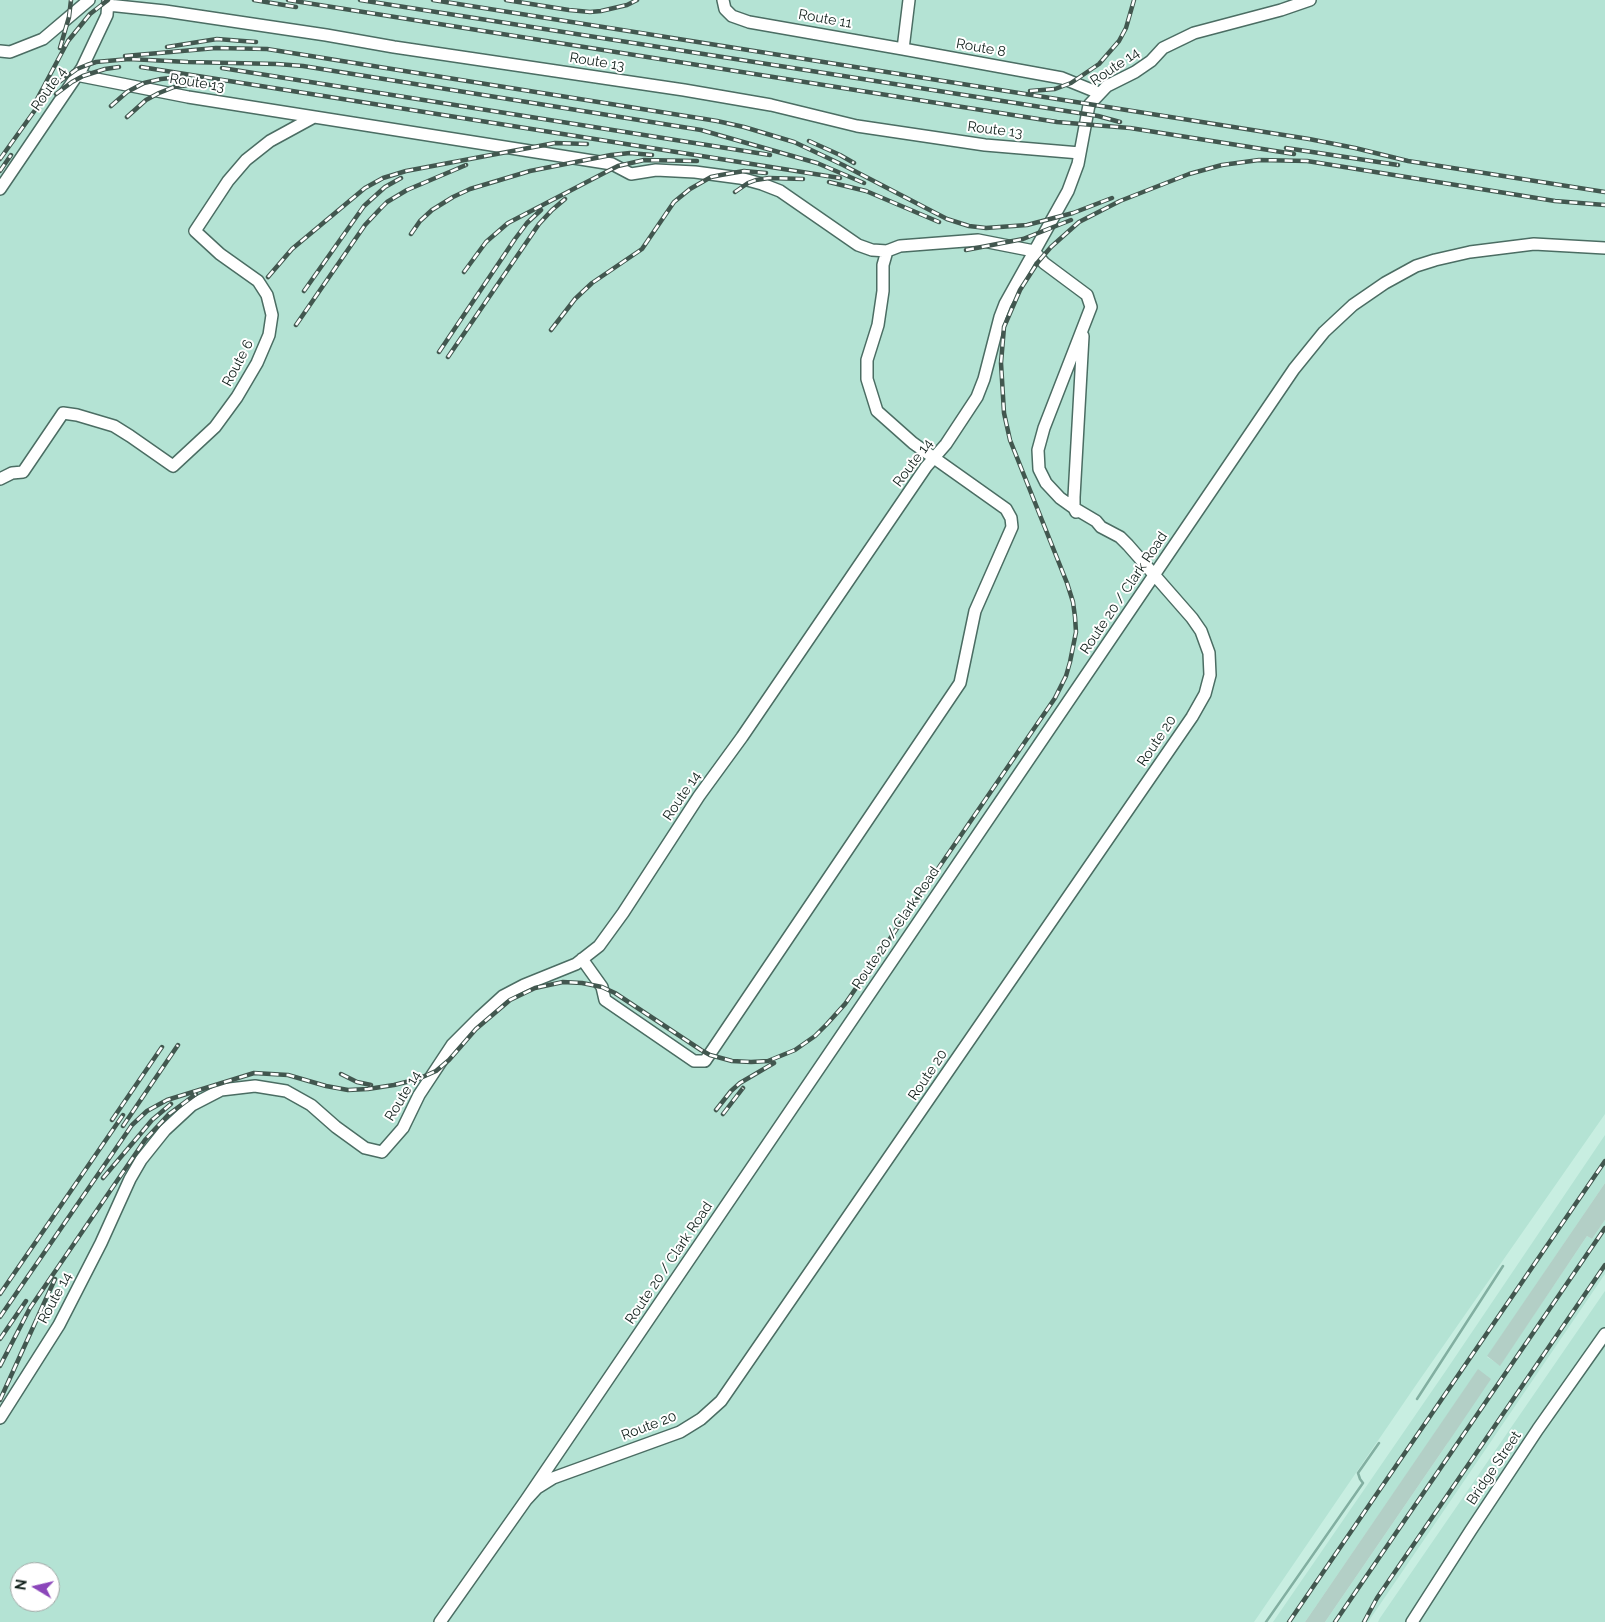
<!DOCTYPE html>
<style>
body{margin:0}
#map{position:relative;width:1605px;height:1622px;overflow:hidden;background:#c8eee1;font-family:Raleway,sans-serif}
canvas{display:block}
.north{position:absolute;left:10px;top:1562px;width:50px;height:50px;box-sizing:border-box;background:#fff;border:1px solid #a0a6a4;border-radius:50%;rotate:279deg;font-size:14px;font-weight:700;line-height:20px;text-align:center;color:#12211c}
.north::after{content:'';display:block;margin:auto;width:18px;height:22px;background:#8b46ba;clip-path:polygon(50% 0,100% 100%,50% 72%,0 100%)}
</style>
<div id="map">
<canvas width="1605" height="1622"></canvas>
<div class="north">N</div>
</div>
<script>
const ctx = document.querySelector('canvas').getContext('2d');
ctx.lineJoin = 'round';
function fillPath(path, color) { ctx.fillStyle = color; ctx.fill(path, 'evenodd'); }
const shape = rows => new Path2D(rows.map(r => 'M' + r).join(''));
function stroke(path, color, width, dash) { ctx.strokeStyle = color; ctx.lineWidth = width; ctx.lineCap = dash ? 'butt' : 'round'; ctx.setLineDash(dash || []); ctx.stroke(path); }
function write(font, color, halo, rows, align = 'center') {
  ctx.font = font + ' Raleway,sans-serif'; ctx.lineWidth = 4; ctx.setLineDash([]); ctx.textBaseline = 'middle'; ctx.strokeStyle = halo; ctx.fillStyle = color; for (const [text, x, y, turn = 0] of rows) {
    ctx.save(); ctx.translate(x, y); ctx.rotate((+turn || 0) * Math.PI / 180); ctx.textAlign = isNaN(turn) ? turn : align; if (halo) ctx.strokeText(text, 0, 0); ctx.fillText(text, 0, 0); ctx.restore();
  }
}
fillPath(shape([
 [0,0,1605,0,1605,1114,1416,1385,1254,1622,0,1622],
 [20,1572,50,1572,50,1602,20,1602],
 [1605,1135,1605,1183,1487,1357,1500,1365,1587,1236,1592,1239,1605,1220,1605,1274,1368,1622,1325,1622,1447,1444,1478,1370,1305,1622,1273,1622,1445,1372],
 [1605,1291,1605,1622,1378,1622,1380,1618]
]), '#b4e3d4');
fillPath(shape([
 [1605,1183,1605,1220,1592,1239,1587,1236,1500,1366,1487,1356],
 [1478,1369,1491,1379,1447,1444,1325,1622,1305,1622]
]), '#b3cfc6');
stroke(shape([
 [1417,1399,1503,1266],
 [1266,1622,1363,1483,1360,1479,1358,1473,1379,1443]
]), '#82afa1', 2.5);
const minor = shape([
 [723,0,725,9,732,16,749,22,903,49],
 [909,0,903,49,1062,78,1099,93],
 [108,5,165,11,326,35,394,47,684,90,771,105,857,126,985,145,1080,153],
 [0,51,10,52,43,39,89,0],
 [76,75,188,97,612,164,631,174,656,170,695,172,740,178,762,184,780,191,858,245,872,250,887,251],
 [0,189,82,68,107,15,108,0],
 [0,479,12,473,23,472,63,413,77,415,114,426,130,436,173,466,215,427,237,397,257,363,269,335,272,315,267,295,258,281,220,254,195,231,228,181,246,160,270,141,314,117],
 [1076,512,1074,508,1074,497,1083,336],
 [0,1418,59,1325,101,1243,130,1179,141,1160,165,1130,192,1105,221,1090,255,1086,286,1091,311,1105,336,1127,365,1148,382,1152,403,1128,419,1095,452,1045,480,1017,503,996,524,985,576,964,599,946,623,913,699,796,742,737,926,467,946,444,977,397,984,379,1000,317,1005,304,1068,191,1078,164,1089,105,1107,86,1135,72,1151,61,1163,48,1194,33,1281,10,1310,0],
 [526,1500,537,1488,553,1478,680,1432,701,1419,721,1401,1192,717,1205,694,1210,675,1209,653,1201,631,1192,618,1128,545,1120,537,1101,527,1096,521,1074,508,1060,498,1046,483,1039,469,1038,450,1044,428,1091,307,1087,295,1044,263,1034,251,978,240,900,246,887,251,883,265,883,291,878,325,867,360,867,379,877,411,913,443,1006,509,1011,518,1012,527,975,611,960,683,705,1061,694,1061,605,1000,602,987,582,959],
 [440,1622,526,1500,1294,369,1324,332,1353,305,1385,283,1416,266,1435,260,1470,252,1534,244,1605,248],
 [1412,1622,1471,1530,1538,1429,1605,1334]
]);
stroke(minor, '#4b6d63', 14);
stroke(minor, '#fff', 11);
const rail = shape([
 [254,0,296,7],
 [288,0,1057,122,1130,128,1294,154],
 [360,0,1098,116,1120,122],
 [433,0,1309,139,1355,148,1408,161,1605,192],
 [506,0,569,10,590,12,601,11,627,5,637,0],
 [167,47,217,39,256,42],
 [60,48,69,17,71,0],
 [125,56,216,48,267,49,717,121,744,127,794,142,843,165,947,219,969,226,986,228,1027,225,1073,213,1112,198],
 [141,67,840,178],
 [222,68,770,155],
 [1030,91,1055,89,1071,83,1099,64,1119,41,1126,28,1134,0],
 [56,94,72,82,83,76,105,69,119,67],
 [35,103,68,41,90,14,108,0],
 [111,106,127,92,144,83,161,79,180,77],
 [127,117,146,100,159,93,174,87,195,84,216,85],
 [809,141,840,155,854,163],
 [1286,148,1398,165],
 [0,159,38,106,55,85,77,69,87,65,96,62,129,59,188,62,277,64,303,66,701,130,817,163,864,183],
 [0,171,11,155],
 [829,182,866,191,939,222],
 [735,192,748,183,756,180,769,178,803,179],
 [411,234,420,221,432,210,453,197,470,189,530,171,611,155,630,153,652,155],
 [966,250,1023,239,1071,220],
 [464,272,486,242,508,223,608,171,618,166,644,160,697,161],
 [268,277,292,249,365,188,383,178,406,171,555,143,587,144],
 [304,291,364,206,385,187,401,178],
 [296,325,365,225,381,208,387,202,407,190,466,165],
 [551,330,575,299,592,283,642,249,674,202,690,189,711,177,721,175,744,171,766,173],
 [439,352,515,239,527,223,541,210],
 [448,357,539,224,552,210,565,199],
 [341,1074,357,1082,371,1085],
 [716,1110,731,1091,740,1083,774,1063],
 [723,1114,743,1088],
 [112,1120,162,1047],
 [123,1126,178,1045],
 [142,1132,152,1120,171,1104],
 [103,1178,142,1132],
 [0,1294,123,1115],
 [0,1317,132,1125,147,1111,167,1100,254,1073,288,1075,326,1086,348,1090,368,1089,394,1085,418,1079,436,1071,449,1060,476,1029,510,1000,535,988,563,982,582,983,602,987,615,993,701,1050,710,1055,732,1061,751,1062,768,1061,795,1050,815,1036,827,1024,845,1004,874,962,1055,698,1066,676,1070,662,1076,632,1075,617,1073,602,1067,583,1010,440,1004,413,1001,363,1004,327,1020,290,1038,262,1051,247,1079,222,1120,201,1189,174,1222,165,1259,160,1307,161,1555,201,1605,205],
 [0,1339,26,1301],
 [0,1366,30,1308,145,1140,169,1114,196,1094],
 [0,1400,55,1279],
 [1289,1622,1605,1161],
 [1335,1622,1605,1228],
 [1364,1622,1377,1598,1605,1265]
]);
stroke(rail, '#42574f', 4.5);
stroke(rail, '#fff', 2.5, [8]);
write('14px', '#12211c', '#fff', [
 ["Route 11",825,19,10],
 ["Route 8",981,48,10],
 ["Route 13",597,62,9],
 ["Route 14",1115,67,-34],
 ["Route 13",197,83,9],
 ["Route 4",49,89,-55],
 ["Route 13",995,130,7],
 ["Route 6",238,363,-62],
 ["Route 14",913,463,-53],
 ["Route 20 / Clark Road",1124,593,-56],
 ["Route 20",1157,741,-56],
 ["Route 14",682,796,-56],
 ["Route 20 / Clark Road",896,928,-56],
 ["Route 20",928,1075,-56],
 ["Route 14",403,1096,-59],
 ["Route 20 / Clark Road",669,1263,-56],
 ["Route 14",55,1298,-62],
 ["Route 20",649,1426,-21],
 ["Bridge Street",1494,1468,-56]
]);
</script>
